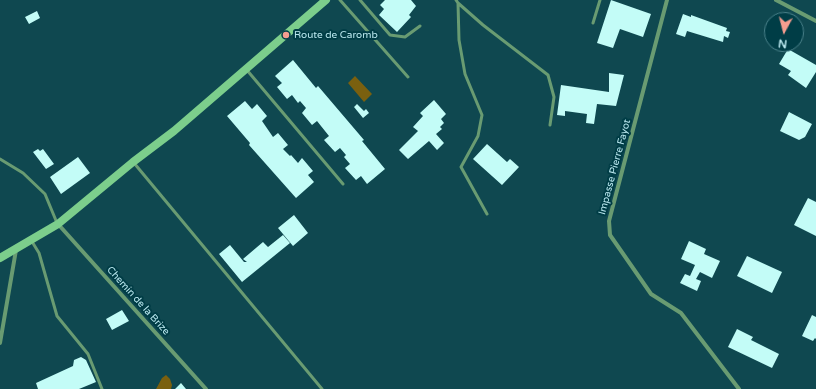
<!DOCTYPE html>
<style>
body{margin:0}
#map{position:relative;width:816px;height:389px;overflow:hidden;background:#0f4850;font-family:"Varela Round",sans-serif}
canvas{display:block}
.north{position:absolute;left:764px;top:12px;width:40px;height:40px;box-sizing:border-box;background:#003d46;border:1px solid #4a818a;border-radius:50%;rotate:187deg;font-size:11px;font-weight:700;line-height:16px;text-align:center;color:#bae8ef}
.north::after{content:'';display:block;margin:auto;width:14px;height:18px;background:#f59d8f;clip-path:polygon(50% 0,100% 100%,50% 72%,0 100%)}
</style>
<div id="map">
<canvas width="816" height="389"></canvas>
<div class="north">N</div>
</div>
<script>
const ctx = document.querySelector('canvas').getContext('2d');
ctx.lineJoin = 'round';
function fillPath(path, color) { ctx.fillStyle = color; ctx.fill(path, 'evenodd'); }
const shape = rows => new Path2D(rows.map(r => 'M' + r).join(''));
function stroke(path, color, width, dash) { ctx.strokeStyle = color; ctx.lineWidth = width; ctx.lineCap = dash ? 'butt' : 'round'; ctx.setLineDash(dash || []); ctx.stroke(path); }
function write(font, color, halo, rows, align = 'center') {
  ctx.font = font + ' "Varela Round",sans-serif'; ctx.lineWidth = 4; ctx.setLineDash([]); ctx.textBaseline = 'middle'; ctx.strokeStyle = halo; ctx.fillStyle = color; for (const [text, x, y, turn = 0] of rows) {
    ctx.save(); ctx.translate(x, y); ctx.rotate((+turn || 0) * Math.PI / 180); ctx.textAlign = isNaN(turn) ? turn : align; if (halo) ctx.strokeText(text, 0, 0); ctx.fillText(text, 0, 0); ctx.restore();
  }
}
fillPath(shape([
 [355,76,372,94,364,102,348,83],
 [166,375,170,379,172,385,171,389,156,389,162,378]
]), '#7a600f');
fillPath(shape([
 [385,0,411,0,416,6,409,15,411,17,397,32,379,15,384,9,380,5],
 [611,0,651,14,643,37,620,29,613,48,597,43],
 [37,11,40,18,29,24,25,17],
 [683,14,691,17,691,15,727,28,726,31,730,32,728,38,724,36,723,42,687,31,685,37,676,34],
 [788,49,816,65,816,72,806,88,788,75,791,71,779,64],
 [293,60,316,88,318,86,364,140,362,141,385,169,367,184,361,176,356,180,345,168,350,164,344,157,346,155,340,148,335,152,324,140,329,136,317,121,312,125,302,113,306,108,300,101,298,103,292,95,287,99,277,87,282,83,275,76],
 [609,73,624,75,616,106,597,104,594,124,586,123,587,114,565,111,565,116,557,115,561,85,609,92],
 [434,100,446,114,441,119,444,123,440,127,442,129,436,134,444,143,437,150,429,141,408,159,399,150,418,131,413,127,423,116,420,113],
 [245,101,252,109,257,104,267,116,262,121,273,137,278,133,288,145,283,149,290,156,291,155,298,163,302,158,313,171,308,175,314,182,296,198,249,145,250,143,227,116],
 [357,104,364,111,366,109,369,113,363,118,354,107],
 [789,112,812,124,805,137,799,140,780,131],
 [487,144,507,162,510,159,519,167,502,185,473,159],
 [38,149,40,151,43,149,54,164,46,169,33,152],
 [78,157,90,173,61,194,50,177],
 [808,198,816,202,816,236,794,225],
 [294,215,308,233,293,246,278,228],
 [283,235,290,243,242,282,219,254,230,245,244,262,247,262,243,259,263,242,268,247],
 [689,241,706,249,704,254,720,261,712,278,700,272,696,279,701,281,697,291,680,283,685,274,690,276,695,265,681,259],
 [747,256,782,272,772,293,737,276],
 [122,310,129,321,112,330,106,319],
 [812,315,816,317,816,339,815,338,813,341,802,336],
 [737,329,753,337,751,340,779,354,772,368,728,347],
 [81,357,86,360,96,382,79,389,38,389,36,383,73,366,74,360],
 [181,383,186,389,175,389]
]), '#c3fcf7');
stroke(shape([
 [340,0,408,77],
 [360,0,390,35,405,37,420,26],
 [456,0,458,3,459,40,465,74,482,115,478,136,461,167,487,214],
 [458,3,483,25,548,75,554,97,550,125],
 [593,23,600,0],
 [246,69,343,184],
 [0,159,23,173,45,194,57,223],
 [134,163,322,389],
 [31,240,39,253,57,316,88,354,102,389]
]), '#699b72', 3);
stroke(shape([
 [667,0,609,221,610,235,651,294,681,313,739,389],
 [776,0,816,21],
 [58,224,206,389],
 [0,343,16,250]
]), '#699b72', 4);
stroke(shape([
 [0,258,58,224,133,162,174,131,326,0]
]), '#7cce8c', 8);
for (const [x, y, r, color] of [
 [286,35,4,"#f59d8f"]
]) { const dot = new Path2D(); dot.arc(x, y, r, 0, 2 * Math.PI); ctx.fillStyle = color; ctx.fill(dot); stroke(dot, '#003d46', 1.5); }
write('10px', '#bae8ef', '#003d46', [
 ["Route de Caromb",294,35]
], 'left');
write('10px', '#bae8ef', '#003d46', [
 ["Impasse Pierre Fayot",615,167,-75],
 ["Chemin de la Brize",138,301,48]
]);
</script>
